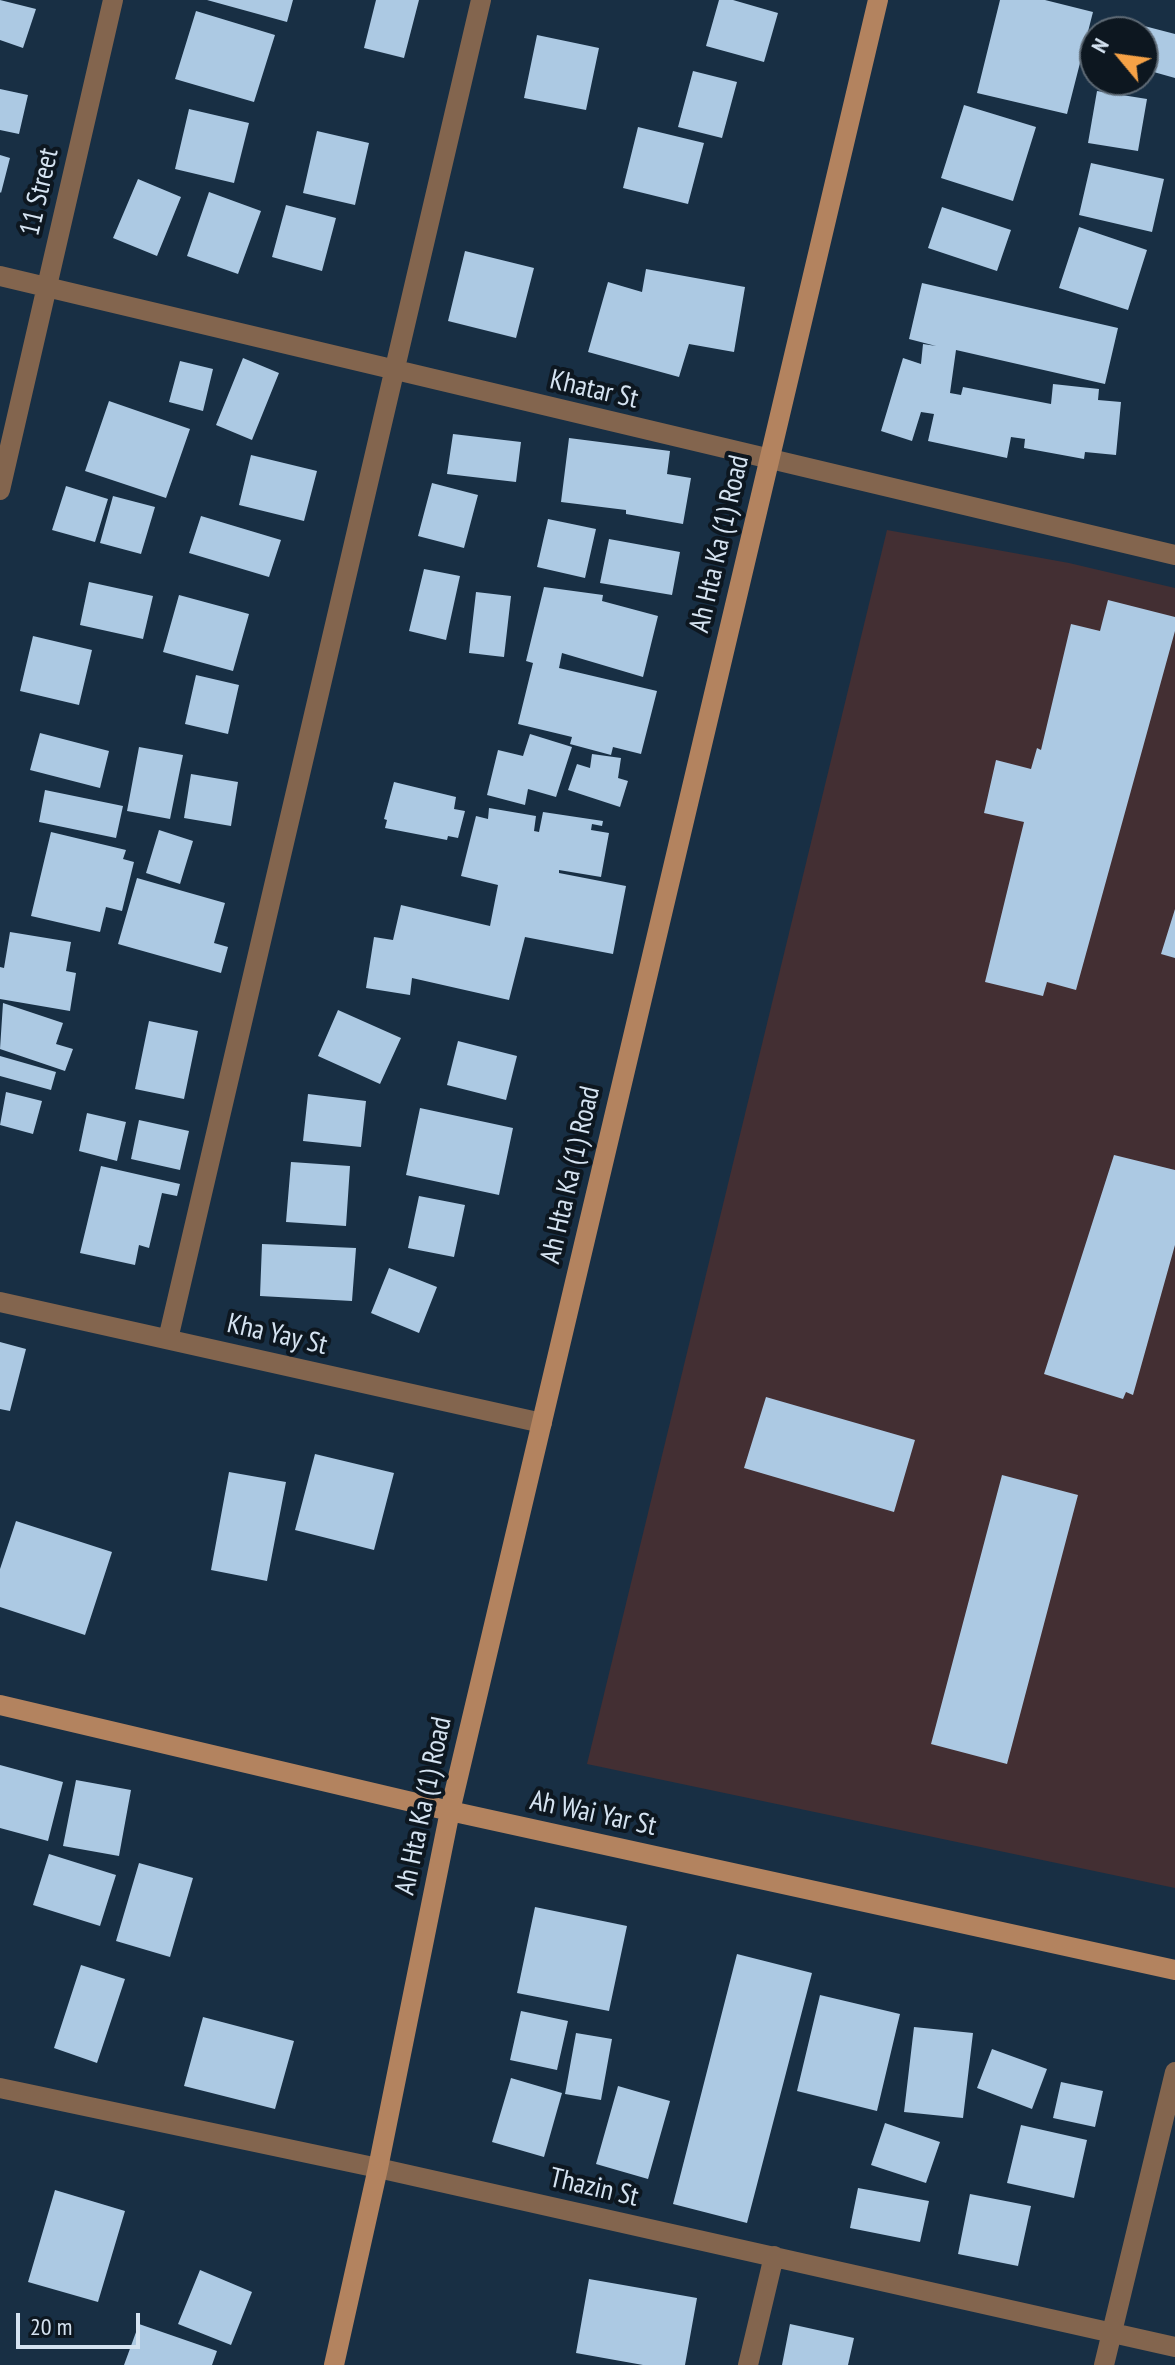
<!DOCTYPE html>
<style>
body{margin:0}
#map{position:relative;width:1175px;height:2365px;overflow:hidden;background:#182f44;font-family:"PT Sans Narrow",sans-serif}
canvas{display:block}
.north{position:absolute;left:1079px;top:16px;width:80px;height:80px;box-sizing:border-box;background:#0d1720;border:2px solid #5d6974;border-radius:50%;rotate:299deg;font-size:22px;font-weight:700;line-height:32px;text-align:center;color:#d5e3f1}
.north::after{content:'';display:block;margin:auto;width:28px;height:36px;background:#f6a246;clip-path:polygon(50% 0,100% 100%,50% 72%,0 100%)}
.scale{position:absolute;left:16px;top:2313px;width:124px;height:36px;box-sizing:border-box;border:4px solid #d5e3f1;border-top:0;padding-left:10px;font-size:24px;line-height:28px;white-space:nowrap;color:#d5e3f1;-webkit-text-stroke:6px #0d1720;paint-order:stroke}
</style>
<div id="map">
<canvas width="1175" height="2365"></canvas>
<div class="north">N</div>
<div class="scale">20 m</div>
</div>
<script>
const ctx = document.querySelector('canvas').getContext('2d');
ctx.lineJoin = 'round';
function fillPath(path, color) { ctx.fillStyle = color; ctx.fill(path, 'evenodd'); }
const shape = rows => new Path2D(rows.map(r => 'M' + r).join(''));
function stroke(path, color, width, dash) { ctx.strokeStyle = color; ctx.lineWidth = width; ctx.lineCap = dash ? 'butt' : 'round'; ctx.setLineDash(dash || []); ctx.stroke(path); }
function write(font, color, halo, rows, align = 'center') {
  ctx.font = font + ' "PT Sans Narrow",sans-serif'; ctx.lineWidth = 8; ctx.setLineDash([]); ctx.textBaseline = 'middle'; ctx.strokeStyle = halo; ctx.fillStyle = color; for (const [text, x, y, turn = 0] of rows) {
    ctx.save(); ctx.translate(x, y); ctx.rotate((+turn || 0) * Math.PI / 180); ctx.textAlign = isNaN(turn) ? turn : align; if (halo) ctx.strokeText(text, 0, 0); ctx.fillText(text, 0, 0); ctx.restore();
  }
}
fillPath(shape([
 [887,530,1069,563,1175,588,1175,1888,587,1764]
]), '#432f33');
fillPath(shape([
 [0,0,36,9,23,48,0,40],
 [207,0,293,0,287,22],
 [376,0,419,0,404,58,364,48],
 [719,0,733,0,778,13,764,62,706,46],
 [1000,0,1045,0,1093,12,1067,114,977,93],
 [196,11,275,35,254,102,175,79],
 [1129,22,1175,34,1175,78,1143,69,1143,32,1126,32],
 [537,35,599,48,586,110,524,98],
 [693,71,737,82,722,138,678,127],
 [0,89,28,95,19,134,0,130],
 [1097,91,1147,99,1138,151,1088,143],
 [964,105,1036,127,1013,201,941,178],
 [189,109,249,123,234,183,175,169],
 [638,127,704,143,688,204,623,188],
 [317,131,369,143,355,205,303,193],
 [0,155,10,158,1,193,0,192],
 [1091,163,1164,179,1152,232,1079,215],
 [138,179,181,197,157,256,113,238],
 [209,192,261,211,238,274,187,256],
 [286,205,336,218,322,271,272,257],
 [942,207,1011,230,997,271,928,248],
 [1079,227,1147,250,1128,310,1059,288],
 [465,251,534,268,516,338,448,321],
 [646,269,745,287,734,352,689,344,679,377,588,352,608,282,642,292],
 [922,283,1118,328,1105,384,956,350,950,393,961,395,963,387,1051,404,1053,384,1099,389,1098,400,1121,402,1116,455,1085,452,1084,459,1024,448,1025,439,1011,437,1007,458,928,441,934,414,921,412,912,441,881,431,903,358,921,364,923,344,936,346,909,339],
 [243,358,279,373,252,440,216,425],
 [180,361,213,369,203,411,169,402],
 [109,401,190,429,166,498,85,471],
 [453,434,521,442,516,482,447,474],
 [569,438,670,451,667,474,691,478,683,524,626,514,626,510,561,502],
 [251,455,317,471,304,521,239,505],
 [432,483,478,495,464,548,418,536],
 [66,486,108,499,95,542,52,530],
 [113,496,155,507,141,554,100,543],
 [201,516,281,540,269,577,189,553],
 [548,519,596,529,585,578,537,567],
 [609,539,680,552,672,595,600,583],
 [424,569,460,576,446,640,409,631],
 [89,582,153,596,143,639,80,625],
 [544,587,603,595,602,601,658,616,643,677,562,653,559,668,657,691,641,754,613,747,611,755,570,744,572,737,518,724,533,663,526,661],
 [476,592,511,596,504,657,469,653],
 [179,595,249,614,233,671,163,652],
 [1108,600,1175,617,1175,631,1076,990,1047,982,1043,996,985,982,1024,822,984,813,996,760,1031,769,1037,748,1041,750,1071,624,1100,631],
 [33,636,92,650,79,705,20,691],
 [196,675,239,685,228,734,185,724],
 [40,733,109,751,100,788,30,770],
 [530,734,572,747,556,797,528,789,525,805,487,795,498,750,523,756],
 [139,747,183,755,170,819,127,811],
 [592,754,621,758,618,778,628,781,620,807,568,790,577,764,590,768],
 [191,774,238,782,231,826,184,818],
 [394,782,456,797,454,809,465,811,458,838,448,836,447,840,385,828,387,820,384,819],
 [45,790,123,806,116,838,39,822],
 [489,808,536,816,534,831,539,832,543,812,603,821,602,826,592,824,591,830,609,833,601,877,559,870,559,873,626,886,613,954,525,937,509,1000,412,978,410,995,366,988,374,937,393,940,401,905,490,926,498,885,461,876,476,816,488,819],
 [159,830,193,841,180,884,146,873],
 [51,832,126,850,123,859,134,862,122,911,106,907,100,932,31,916],
 [137,878,225,903,214,943,228,947,221,973,118,944],
 [1175,909,1175,958,1161,954],
 [10,932,71,942,66,971,76,973,70,1011,0,999,0,967,4,968],
 [3,1003,63,1023,56,1044,73,1049,65,1071,0,1049],
 [338,1010,401,1038,380,1084,318,1056],
 [149,1021,198,1031,184,1099,135,1089],
 [458,1041,517,1056,506,1100,447,1085],
 [0,1056,56,1072,51,1090,0,1076],
 [6,1092,42,1101,33,1134,0,1125],
 [308,1094,366,1101,361,1147,303,1141],
 [420,1108,513,1128,499,1195,406,1175],
 [87,1113,126,1122,117,1161,79,1151],
 [139,1120,189,1131,180,1170,131,1159],
 [1114,1155,1175,1170,1175,1245,1133,1395,1126,1392,1123,1399,1044,1374],
 [291,1162,350,1166,346,1226,286,1222],
 [101,1166,180,1184,177,1196,162,1193,149,1248,139,1245,135,1265,80,1253],
 [419,1196,465,1205,454,1257,408,1248],
 [262,1244,356,1248,352,1301,260,1296],
 [389,1268,437,1287,419,1333,371,1313],
 [0,1342,26,1349,10,1411,0,1409],
 [766,1397,915,1440,894,1512,744,1468],
 [315,1454,394,1473,374,1550,295,1530],
 [229,1472,286,1482,267,1581,211,1570],
 [1002,1475,1078,1495,1007,1764,931,1744],
 [16,1521,112,1552,85,1635,0,1607,0,1569],
 [0,1765,63,1782,48,1841,0,1828],
 [76,1780,131,1790,119,1856,63,1846],
 [49,1854,116,1875,100,1926,33,1905],
 [139,1863,193,1878,170,1957,116,1941],
 [535,1907,627,1926,609,2011,517,1993],
 [737,1954,812,1973,747,2223,673,2204],
 [81,1965,125,1979,97,2063,54,2048],
 [820,1995,900,2014,877,2111,797,2091],
 [521,2011,568,2021,557,2070,510,2060],
 [203,2017,294,2041,275,2109,184,2086],
 [914,2027,973,2033,963,2118,904,2112],
 [576,2033,612,2039,601,2100,565,2094],
 [992,2049,1047,2069,1032,2109,977,2088],
 [511,2078,562,2093,544,2157,492,2142],
 [1061,2082,1103,2091,1095,2127,1053,2118],
 [618,2086,670,2101,648,2179,596,2164],
 [885,2123,940,2142,926,2183,871,2165],
 [1021,2125,1087,2140,1074,2198,1007,2183],
 [858,2188,929,2201,920,2242,850,2228],
 [55,2190,125,2211,98,2302,28,2282],
 [970,2194,1031,2206,1018,2266,958,2254],
 [200,2270,252,2292,231,2345,178,2324],
 [589,2279,697,2298,685,2365,643,2365,576,2353],
 [139,2324,217,2351,212,2365,124,2365],
 [790,2324,854,2338,848,2365,782,2365]
]), '#acc9e3');
stroke(shape([
 [0,276,1175,555],
 [0,490,113,0],
 [0,1302,542,1423],
 [168,1339,481,0],
 [0,2088,378,2168,1175,2347],
 [748,2365,774,2256],
 [1104,2365,1175,2072]
]), '#83654e', 20);
stroke(shape([
 [0,1705,450,1811,1175,1970],
 [334,2365,378,2168,450,1811,878,0]
]), '#b3835f', 20);
write('28px', '#d5e3f1', '#0d1720', [
 ["11 Street",40,192,-77],
 ["Khatar St",594,390,13],
 ["Ah Hta Ka (1) Road",720,544,-77],
 ["Ah Hta Ka (1) Road",571,1175,-77],
 ["Kha Yay St",277,1335,13],
 ["Ah Hta Ka (1) Road",424,1806,-78],
 ["Ah Wai Yar St",593,1814,12],
 ["Thazin St",594,2188,13]
]);
</script>
